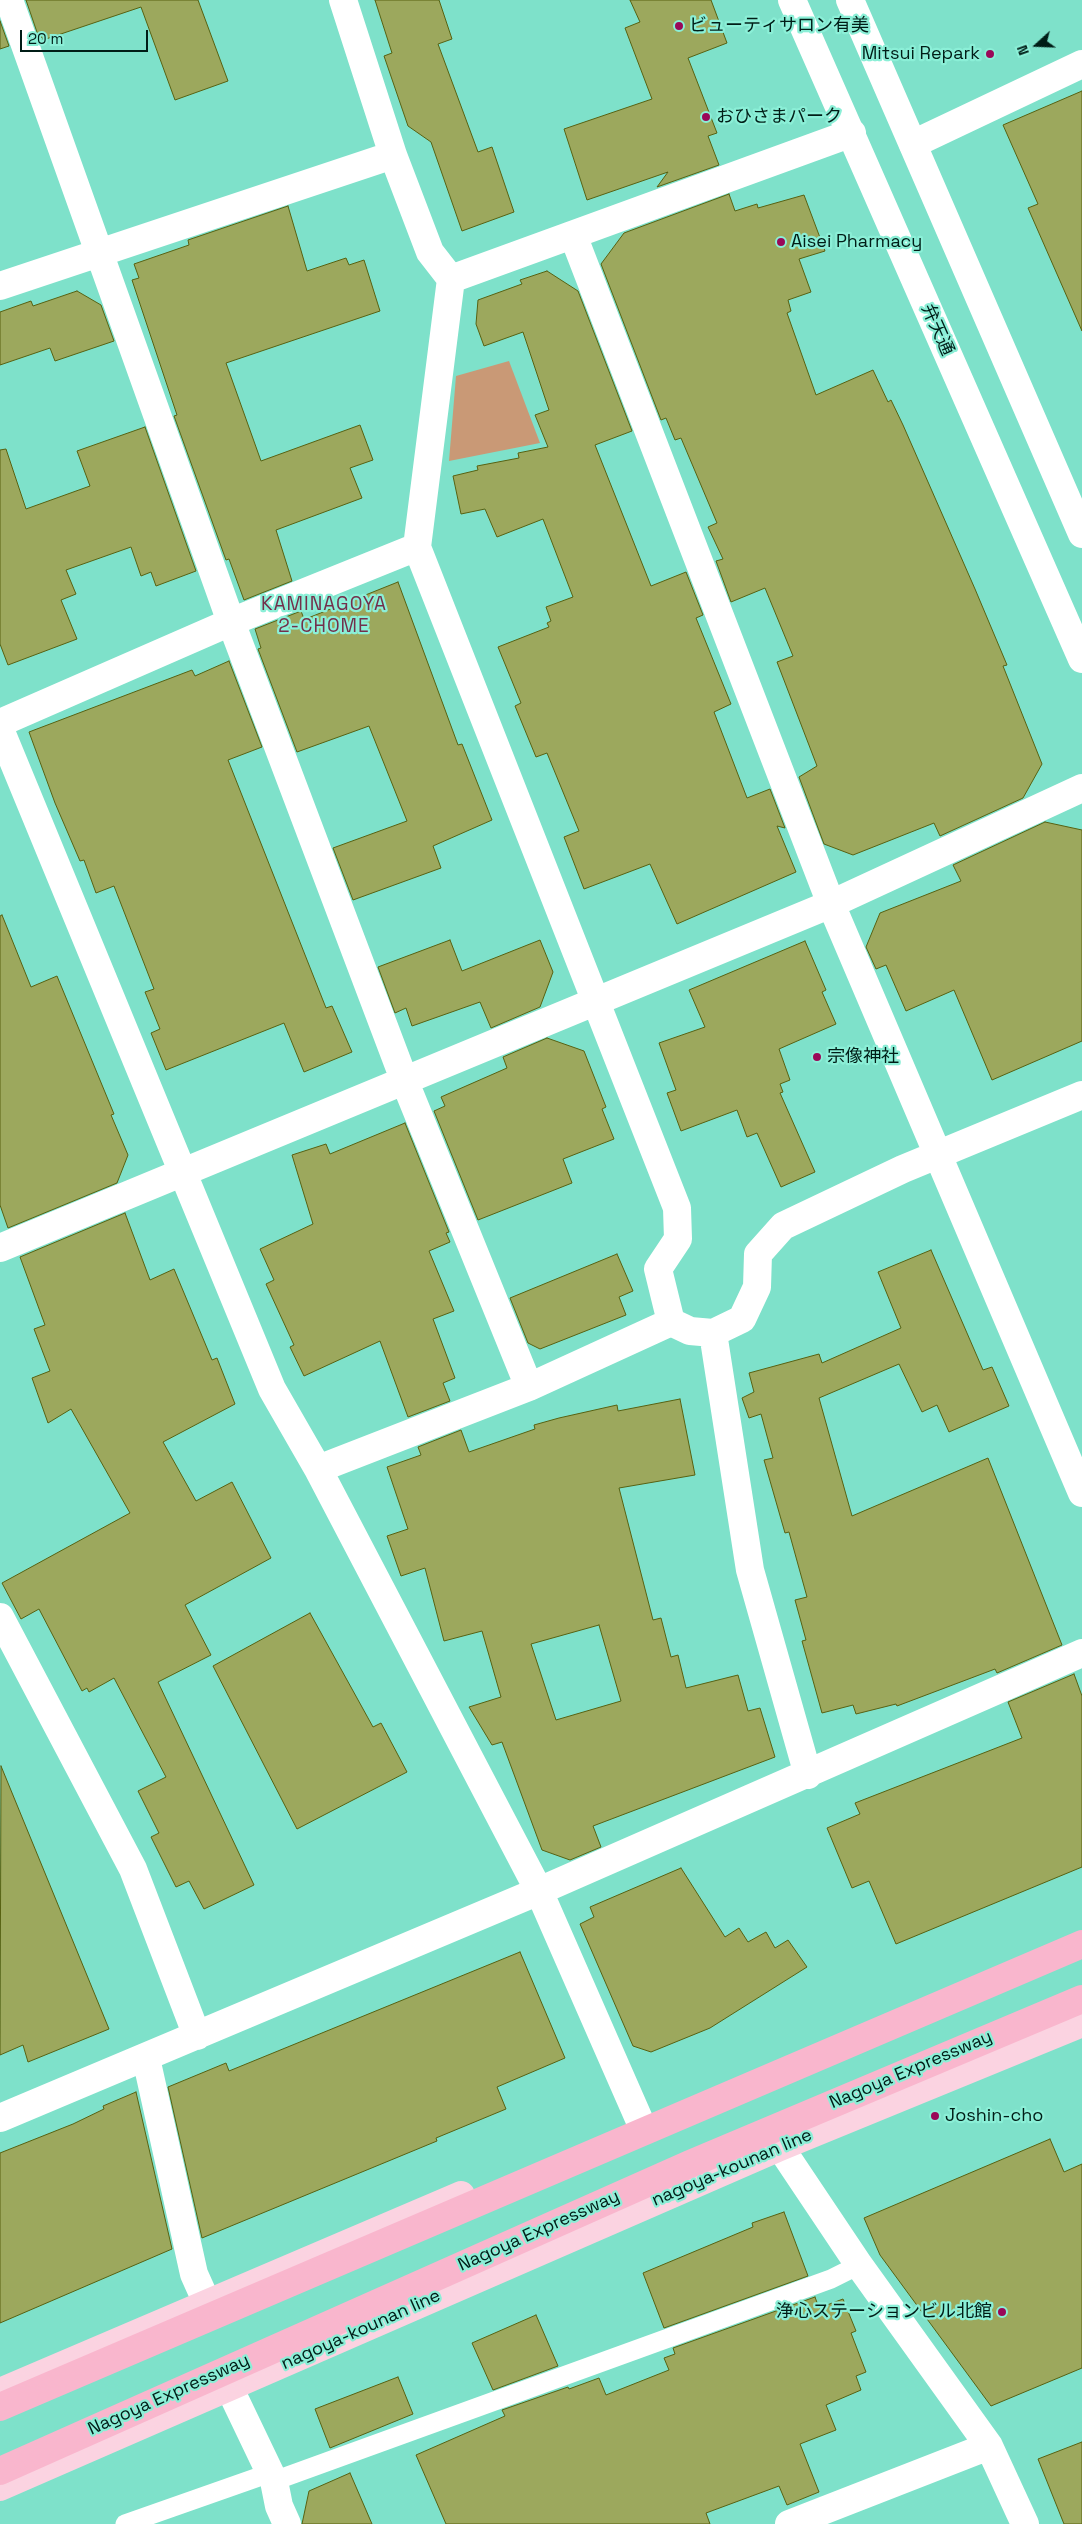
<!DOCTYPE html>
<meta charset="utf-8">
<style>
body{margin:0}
#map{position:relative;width:1082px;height:2524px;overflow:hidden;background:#7ee1ca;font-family:"Space Grotesk",sans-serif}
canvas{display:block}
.north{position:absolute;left:1012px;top:20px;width:50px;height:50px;-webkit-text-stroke:4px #8befd7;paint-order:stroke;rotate:250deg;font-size:14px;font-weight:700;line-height:20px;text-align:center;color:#001d17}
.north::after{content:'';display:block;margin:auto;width:18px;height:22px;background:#001d17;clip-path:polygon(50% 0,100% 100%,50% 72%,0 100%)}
.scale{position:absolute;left:20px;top:30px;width:128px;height:22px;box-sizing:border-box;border:2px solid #001d17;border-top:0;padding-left:6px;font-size:15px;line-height:18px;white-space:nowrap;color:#001d17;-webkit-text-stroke:4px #8befd7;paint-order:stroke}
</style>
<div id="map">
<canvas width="1082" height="2524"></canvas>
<div class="north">N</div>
<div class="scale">20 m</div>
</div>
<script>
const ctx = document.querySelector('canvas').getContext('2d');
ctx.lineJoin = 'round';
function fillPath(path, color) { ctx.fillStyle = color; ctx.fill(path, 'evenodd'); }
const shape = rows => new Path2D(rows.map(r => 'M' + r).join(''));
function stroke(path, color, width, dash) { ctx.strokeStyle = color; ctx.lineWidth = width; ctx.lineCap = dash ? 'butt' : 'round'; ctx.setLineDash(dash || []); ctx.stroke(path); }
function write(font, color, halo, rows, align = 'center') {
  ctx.font = font + ' "Space Grotesk","Noto Sans JP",sans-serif'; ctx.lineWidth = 4.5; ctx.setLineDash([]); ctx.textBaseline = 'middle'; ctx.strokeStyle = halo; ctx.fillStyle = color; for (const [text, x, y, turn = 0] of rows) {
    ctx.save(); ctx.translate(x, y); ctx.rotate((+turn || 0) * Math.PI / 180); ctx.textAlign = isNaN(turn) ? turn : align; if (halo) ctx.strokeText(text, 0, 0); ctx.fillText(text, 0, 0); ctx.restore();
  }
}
fillPath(shape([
 [509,361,540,443,449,461,456,376]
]), '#c99976');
const building = shape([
 [26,0,198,0,228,81,175,100,141,7,43,40,42,37,39,38,26,0],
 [375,0,439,0,452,39,438,44,478,152,492,147,514,212,462,231,431,142,408,126,384,56,392,53,375,0],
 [630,0,711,0,727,43,688,58,717,133,708,136,719,165,657,187,668,172,587,200,564,129,652,99,625,28,640,22,630,0],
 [0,21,9,46,0,49,0,21],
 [1082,91,1082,331,1028,208,1038,204,1003,125,1082,91],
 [729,194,735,211,757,204,758,208,804,195,825,251,799,259,811,292,788,300,791,311,787,313,816,395,873,370,888,402,891,400,903,425,975,589,1007,665,1003,666,1042,764,1023,798,940,836,934,823,853,855,824,844,799,777,817,766,777,662,793,656,765,588,731,602,716,561,723,559,708,527,717,523,681,438,675,440,666,418,661,420,601,264,624,233,729,194],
 [288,206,307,271,346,258,349,265,364,260,380,311,226,363,261,461,360,425,373,460,350,468,362,498,276,530,292,581,244,600,229,559,226,560,174,416,177,415,132,280,139,278,134,264,189,245,188,240,288,206],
 [547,271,578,291,632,431,595,445,651,586,686,572,703,615,696,618,731,704,714,712,747,798,770,789,785,828,777,826,796,872,677,924,650,864,584,889,564,837,579,831,547,753,536,757,515,706,521,703,498,647,549,627,547,623,551,621,546,607,573,597,543,519,497,537,485,509,461,514,453,476,478,470,477,466,519,458,518,453,548,447,535,415,549,410,523,332,484,346,476,324,478,300,522,284,520,280,547,271],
 [77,291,101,305,114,341,55,361,50,348,0,365,0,312,31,301,33,306,77,291],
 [145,427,196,571,156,586,151,572,141,576,131,547,66,570,76,594,61,600,77,639,8,665,0,644,0,450,6,449,26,509,90,486,77,451,145,427],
 [398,582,458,745,462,744,492,820,433,846,441,868,353,900,333,848,407,821,369,726,297,752,258,649,261,648,255,629,301,611,304,619,308,618,398,582],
 [229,661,262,747,228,760,326,1008,332,1006,352,1052,304,1072,284,1023,166,1070,151,1033,160,1029,145,992,154,989,114,886,96,893,84,860,80,861,55,803,29,732,192,670,195,676,229,661],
 [1045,822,1082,830,1082,1041,992,1080,954,990,906,1011,886,965,876,969,866,947,880,913,961,881,953,865,1045,822],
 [2,915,31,987,57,976,114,1114,111,1115,128,1155,117,1183,8,1228,0,1205,0,916,2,915],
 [450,940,462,971,540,940,553,972,540,1007,491,1028,480,1002,412,1026,406,1008,395,1013,378,967,450,940],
 [805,941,826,990,822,992,836,1024,779,1049,790,1080,780,1084,783,1092,780,1093,815,1172,781,1187,757,1133,747,1137,737,1110,681,1131,667,1093,676,1090,659,1043,705,1027,689,990,805,941],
 [547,1038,584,1051,606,1107,602,1109,614,1139,563,1159,572,1183,478,1220,434,1111,445,1106,441,1097,507,1068,503,1057,547,1038],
 [405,1123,449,1232,446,1233,450,1242,429,1251,454,1311,433,1319,455,1378,443,1383,450,1401,408,1417,380,1341,304,1376,290,1347,294,1345,266,1284,274,1280,260,1249,313,1224,292,1155,326,1144,330,1154,405,1123],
 [125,1213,150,1280,174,1269,212,1360,217,1358,235,1404,163,1442,196,1501,232,1482,271,1558,185,1605,211,1655,158,1682,254,1885,204,1909,189,1881,176,1887,151,1837,159,1833,138,1791,166,1777,114,1678,89,1692,87,1688,82,1691,39,1609,21,1619,2,1583,130,1513,71,1409,48,1423,32,1378,50,1371,34,1329,45,1325,20,1257,125,1213],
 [931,1250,983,1370,992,1367,1009,1406,949,1432,937,1405,922,1412,899,1364,819,1398,852,1516,988,1458,1062,1645,997,1673,995,1669,897,1706,896,1704,856,1714,853,1705,822,1713,802,1641,806,1640,795,1600,807,1597,789,1532,785,1533,764,1460,773,1458,761,1414,749,1418,742,1398,754,1392,749,1373,819,1354,822,1363,901,1328,878,1272,931,1250],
 [617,1254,633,1291,619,1297,626,1315,540,1349,528,1343,510,1298,617,1254],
 [680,1399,695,1475,619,1488,653,1620,661,1618,671,1657,678,1655,686,1688,738,1675,748,1711,760,1708,775,1757,593,1826,601,1847,570,1860,542,1850,502,1742,492,1745,469,1707,501,1697,482,1631,444,1641,425,1568,401,1576,387,1536,408,1529,387,1467,421,1455,418,1447,461,1430,469,1452,535,1429,534,1425,559,1418,617,1405,618,1411,680,1399],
 [599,1625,621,1701,556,1720,531,1644,599,1625],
 [310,1613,373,1727,381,1723,407,1772,297,1829,213,1666,310,1613],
 [1074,1674,1082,1696,1082,1867,896,1944,869,1881,852,1888,827,1828,860,1814,855,1803,1022,1738,1008,1702,1074,1674],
 [1,1766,109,2029,28,2062,23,2045,0,2055,1,1766],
 [681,1868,725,1937,739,1928,748,1942,766,1932,775,1948,788,1940,807,1967,710,2028,651,2052,633,2046,580,1924,594,1917,590,1907,681,1868],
 [520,1952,565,2058,497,2087,506,2109,436,2138,437,2141,202,2238,168,2087,226,2063,229,2071,520,1952],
 [136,2092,172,2249,0,2323,0,2153,73,2124,104,2109,103,2106,136,2092],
 [1050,2139,1064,2172,1082,2164,1082,2368,991,2406,880,2255,864,2218,1050,2139],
 [784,2212,808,2276,664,2328,643,2273,753,2227,752,2223,784,2212],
 [815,2297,819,2308,843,2299,856,2331,851,2333,866,2372,856,2376,861,2390,826,2405,836,2430,800,2444,819,2492,787,2505,779,2486,706,2513,710,2524,446,2524,416,2455,505,2416,502,2410,568,2387,569,2389,599,2378,606,2395,669,2370,664,2358,675,2354,673,2348,815,2297],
 [536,2315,558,2366,493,2390,472,2343,536,2315],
 [398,2377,413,2414,330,2448,315,2409,398,2377],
 [1082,2442,1082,2524,1064,2524,1038,2459,1082,2442],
 [350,2473,372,2524,302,2524,309,2491,350,2473]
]);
fillPath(building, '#9ca85d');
stroke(building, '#586111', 1);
stroke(shape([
 [274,2481,831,2279,859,2265],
 [125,2524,270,2473]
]), '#fff', 19);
stroke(shape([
 [9,0,231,622,405,1082,529,1387],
 [343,0,393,155,430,252,451,279,417,547,677,1208,678,1239,658,1269,671,1322,690,1331,713,1333,742,1319,757,1287,758,1254,783,1226,903,1169,1082,1095],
 [913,144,1082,64],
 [573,235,831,904,1082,1493],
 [451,279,852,133],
 [0,286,393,155],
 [0,723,231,622,417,547],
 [0,729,272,1389,318,1469,539,1891,639,2119],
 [0,1248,831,904,1082,788],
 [713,1333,750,1570,808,1775],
 [318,1469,529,1387,671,1322],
 [0,1617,133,1869,197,2036],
 [146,2058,194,2274,207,2303],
 [0,2118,539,1891,1082,1653],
 [780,2147,859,2265,989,2446,1025,2524],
 [229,2387,274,2481,279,2506,287,2524],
 [789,2524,989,2446]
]), '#fff', 28);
stroke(shape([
 [792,0,1082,659],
 [850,0,1082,534]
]), '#fff', 28);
stroke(shape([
 [0,2392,461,2195],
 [0,2487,780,2147,1082,2023]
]), '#fbd3e1', 28);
stroke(shape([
 [0,2407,1082,1944],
 [0,2471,690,2164,1082,1999]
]), '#f9b6cd', 28);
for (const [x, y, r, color] of [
 [679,26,5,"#9a0858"],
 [990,54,5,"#9a0858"],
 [706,117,5,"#9a0858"],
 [781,242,5,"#9a0858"],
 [817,1057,5,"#9a0858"],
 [935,2116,5,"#9a0858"],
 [1002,2312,5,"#9a0858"]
]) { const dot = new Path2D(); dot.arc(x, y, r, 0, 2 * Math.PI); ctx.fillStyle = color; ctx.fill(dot); stroke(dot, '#8befd7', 2); }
write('18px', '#001d17', '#8befd7', [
 ["ビューティサロン有美",689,26],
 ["Mitsui Repark",980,54,"right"],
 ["おひさまパーク",716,117],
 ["Aisei Pharmacy",791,242],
 ["宗像神社",827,1057],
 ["Joshin-cho",945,2116],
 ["浄心ステーションビル北館",992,2312,"right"]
], 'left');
write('18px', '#001d17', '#8befd7', [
 ["弁天通",937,330,66],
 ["Nagoya Expressway",911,2070,-23],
 ["nagoya-kounan line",732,2168,-23],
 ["Nagoya Expressway",539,2231,-24],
 ["nagoya-kounan line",361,2330,-24],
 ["Nagoya Expressway",169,2395,-24]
]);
ctx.letterSpacing = '1px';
write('19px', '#732f4b', '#8befd7', [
 ["KAMINAGOYA",324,605],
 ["2-CHOME",324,627]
]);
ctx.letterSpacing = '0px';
</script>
